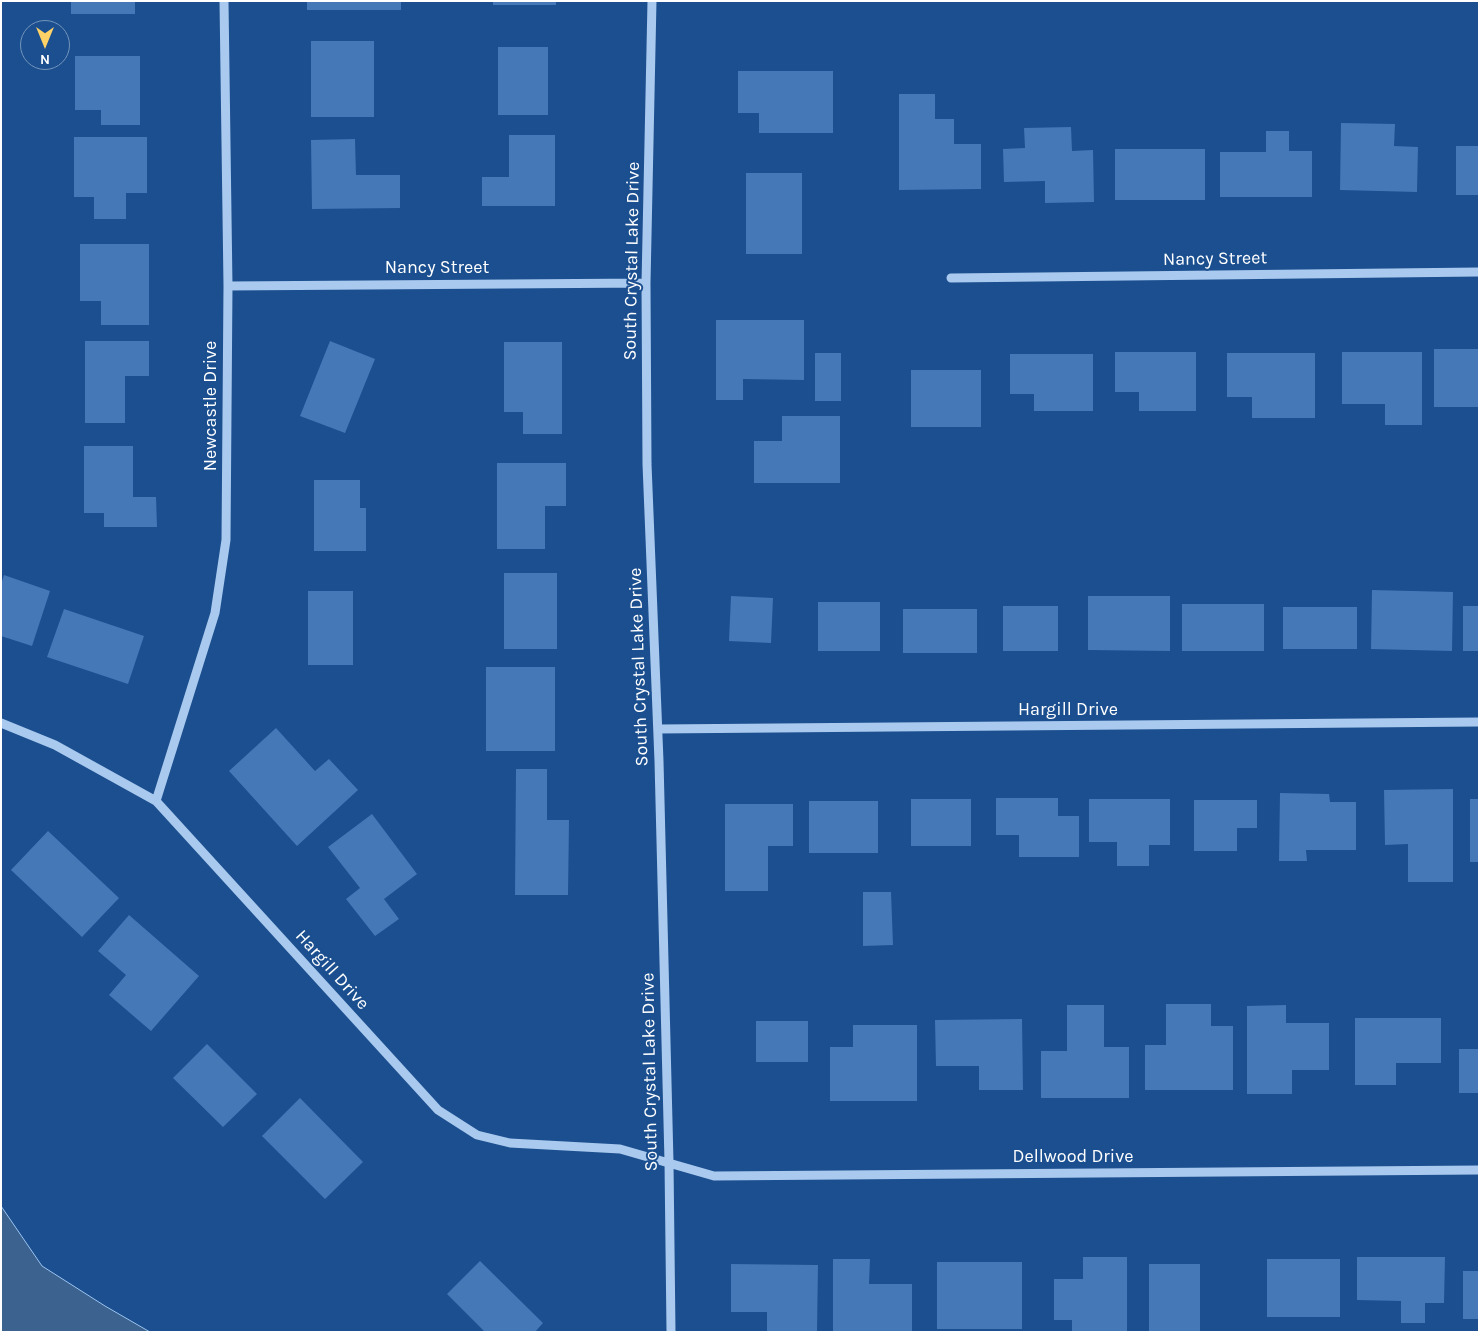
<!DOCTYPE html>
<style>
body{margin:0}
#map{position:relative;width:1480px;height:1333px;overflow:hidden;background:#1b4f8f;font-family:Karla,sans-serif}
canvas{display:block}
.frame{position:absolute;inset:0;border:2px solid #fff;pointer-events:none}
.north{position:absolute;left:20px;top:20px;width:50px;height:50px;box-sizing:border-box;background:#1b4f8f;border:1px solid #7695bc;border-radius:50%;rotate:180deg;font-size:14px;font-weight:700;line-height:20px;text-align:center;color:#fff}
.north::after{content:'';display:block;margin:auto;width:18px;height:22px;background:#ffd166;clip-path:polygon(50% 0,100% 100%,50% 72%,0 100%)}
</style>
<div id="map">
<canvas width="1480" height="1333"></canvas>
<div class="frame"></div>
<div class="north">N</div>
</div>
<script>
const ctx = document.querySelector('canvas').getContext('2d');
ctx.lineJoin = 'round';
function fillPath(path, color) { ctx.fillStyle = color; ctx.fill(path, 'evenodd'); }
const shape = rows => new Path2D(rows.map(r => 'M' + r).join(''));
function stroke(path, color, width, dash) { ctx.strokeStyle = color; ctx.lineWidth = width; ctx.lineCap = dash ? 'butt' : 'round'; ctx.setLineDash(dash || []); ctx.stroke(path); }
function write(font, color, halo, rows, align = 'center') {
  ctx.font = font + ' Karla,sans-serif'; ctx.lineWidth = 4; ctx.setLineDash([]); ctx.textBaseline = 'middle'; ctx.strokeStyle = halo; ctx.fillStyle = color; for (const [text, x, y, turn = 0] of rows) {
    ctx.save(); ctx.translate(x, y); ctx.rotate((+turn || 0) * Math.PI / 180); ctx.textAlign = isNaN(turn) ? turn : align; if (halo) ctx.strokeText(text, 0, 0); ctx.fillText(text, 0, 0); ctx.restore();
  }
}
const water = shape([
 [1,1206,42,1266,105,1306,150,1332,1,1332,1,1206]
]);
fillPath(water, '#3c6290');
stroke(water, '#9cc4f0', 1);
fillPath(shape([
 [71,1,135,1,135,14,71,14],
 [307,1,401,1,401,10,307,10],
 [493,1,556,1,556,5,493,5],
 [311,41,374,41,374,117,311,117],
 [498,47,548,47,548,115,498,115],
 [75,56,140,56,140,125,101,125,101,110,75,110],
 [738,71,833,71,833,133,759,133,759,113,738,113],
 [899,94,935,94,935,119,954,119,954,144,981,144,981,189,899,190],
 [1341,123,1395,124,1394,146,1418,147,1417,192,1340,190],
 [1071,127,1072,151,1093,150,1094,202,1045,203,1045,181,1004,182,1003,149,1025,148,1024,128],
 [1266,131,1289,131,1289,151,1312,151,1312,197,1220,197,1220,152,1266,152],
 [509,135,555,135,555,206,482,206,482,177,509,177],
 [74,137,147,137,147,193,126,193,126,219,94,219,94,197,74,197],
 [355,139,356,175,400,175,400,208,312,209,311,140],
 [1456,146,1479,146,1479,195,1456,195],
 [1115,149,1205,149,1205,200,1115,200],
 [746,173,802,173,802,254,746,254],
 [80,244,149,244,149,325,101,325,101,301,80,301],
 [716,320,804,320,804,380,743,379,743,400,716,400],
 [85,341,149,341,149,376,125,376,125,423,85,423],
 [330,341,375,359,345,433,300,416],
 [504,342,562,342,562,434,523,434,523,412,504,412],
 [1434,349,1479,349,1479,407,1434,407],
 [1115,352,1196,352,1196,411,1139,411,1139,392,1115,392],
 [1342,352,1422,352,1422,425,1385,425,1385,404,1342,404],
 [815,353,841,353,841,401,815,401],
 [1227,353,1315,353,1315,418,1252,418,1252,397,1227,397],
 [1010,354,1093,354,1093,411,1034,411,1034,394,1010,394],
 [911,370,981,370,981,427,911,427],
 [782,416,840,416,840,483,754,483,754,441,782,441],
 [84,446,133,446,133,497,156,497,157,527,104,527,104,513,84,513],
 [497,463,566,463,566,506,545,506,545,549,497,549],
 [314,480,360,480,360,508,366,508,366,551,314,551],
 [504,573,557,573,557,649,504,649],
 [4,575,50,591,32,646,1,636,1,584],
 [1372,590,1453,592,1452,651,1371,649],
 [308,591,353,591,353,665,308,665],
 [731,596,773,598,771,643,729,641],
 [1088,596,1170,596,1170,651,1088,650],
 [818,602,880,602,880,651,818,651],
 [1182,604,1264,604,1264,651,1182,651],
 [1003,606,1058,606,1058,651,1003,651],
 [1463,606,1479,606,1479,651,1463,651],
 [1283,607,1357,607,1357,649,1283,649],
 [64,609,144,636,128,684,47,657],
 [903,609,977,609,977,653,903,653],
 [486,667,555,667,555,751,486,751],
 [276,728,315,771,329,759,358,790,297,846,229,771],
 [516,769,547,769,547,820,569,820,568,895,515,895],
 [1453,789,1453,882,1408,882,1408,844,1385,845,1384,790],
 [1280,793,1329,794,1330,802,1356,802,1356,850,1306,850,1307,861,1279,861],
 [996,798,1058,798,1058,816,1079,816,1079,857,1019,857,1019,835,996,835],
 [911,799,971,799,971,846,911,846],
 [1089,799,1170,799,1170,845,1149,845,1149,866,1117,866,1117,842,1089,842],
 [1470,799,1479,799,1479,862,1470,862],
 [1194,800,1257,800,1257,828,1237,828,1237,851,1194,851],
 [809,801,878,801,878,853,809,853],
 [725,804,793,804,793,846,768,846,768,891,725,891],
 [372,814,417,874,384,899,399,919,375,936,346,899,360,888,328,847],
 [48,831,119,898,82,937,11,870],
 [863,892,891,892,893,945,863,946],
 [129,915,199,976,151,1031,109,995,126,975,98,951],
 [1166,1004,1211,1004,1211,1026,1233,1026,1233,1090,1145,1090,1145,1045,1166,1045],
 [1067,1005,1104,1005,1104,1047,1129,1047,1129,1098,1041,1098,1041,1051,1067,1051],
 [1286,1005,1286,1023,1329,1023,1329,1070,1292,1070,1292,1094,1247,1094,1247,1006],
 [1355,1018,1441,1018,1441,1063,1396,1063,1396,1085,1355,1085],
 [1022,1019,1023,1090,979,1090,979,1066,936,1066,935,1020],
 [756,1021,808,1021,808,1062,756,1062],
 [853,1025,917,1025,917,1101,830,1101,830,1047,853,1047],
 [207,1044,257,1094,223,1127,173,1078],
 [1459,1049,1479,1049,1479,1093,1459,1093],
 [300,1098,363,1162,325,1199,262,1136],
 [1083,1257,1127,1257,1127,1332,1072,1332,1072,1320,1054,1320,1054,1279,1083,1279],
 [1357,1257,1445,1257,1444,1303,1425,1303,1425,1323,1401,1323,1401,1301,1357,1300],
 [833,1259,870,1259,869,1284,912,1284,912,1331,833,1331],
 [1267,1259,1340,1259,1340,1317,1267,1317],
 [480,1261,543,1323,535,1332,485,1332,447,1294],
 [937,1262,1022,1262,1022,1329,937,1329],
 [731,1264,818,1265,817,1332,767,1332,767,1312,731,1312],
 [1149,1264,1200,1264,1200,1332,1149,1332],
 [1463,1271,1479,1271,1479,1319,1463,1319]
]), '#4478b7');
stroke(shape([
 [652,1,646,283,647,464,659,761,669,1162,671,1332],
 [951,278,1479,272],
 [228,286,646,283],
 [1,723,55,745,156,801,438,1110,477,1135,510,1143,620,1149,714,1176,1479,1170],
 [658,729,1479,722],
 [156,801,215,613,226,540,228,286,224,1]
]), '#a9c9ee', 9);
write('18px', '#fff', '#1b4f8f', [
 ["Nancy Street",1215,259,-1],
 ["South Crystal Lake Drive",632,261,-89],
 ["Nancy Street",437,268],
 ["Newcastle Drive",211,406,-90],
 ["South Crystal Lake Drive",639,667,-92],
 ["Hargill Drive",1068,710],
 ["Hargill Drive",332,970,48],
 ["South Crystal Lake Drive",650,1072,-91],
 ["Dellwood Drive",1073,1157]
]);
</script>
